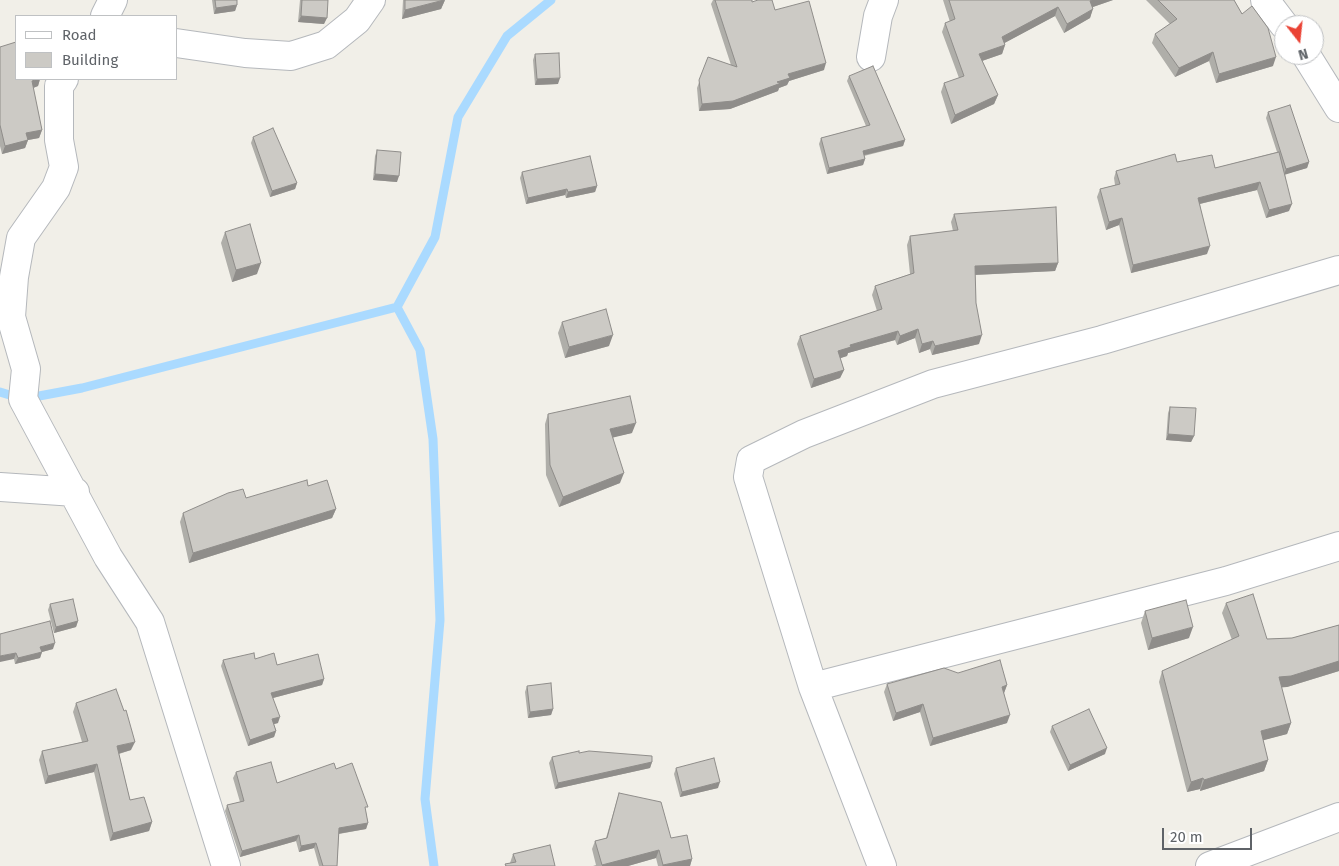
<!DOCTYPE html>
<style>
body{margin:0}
#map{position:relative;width:1339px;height:866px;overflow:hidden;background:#f1efe8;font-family:"Fira Sans",sans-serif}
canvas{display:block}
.legend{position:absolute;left:15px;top:15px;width:162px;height:65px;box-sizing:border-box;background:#fff;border:1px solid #bfc1c3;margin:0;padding:6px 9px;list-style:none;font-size:15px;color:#5f6368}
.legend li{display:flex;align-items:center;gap:10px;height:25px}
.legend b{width:25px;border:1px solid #bfc1c3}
.north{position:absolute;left:1274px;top:15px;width:50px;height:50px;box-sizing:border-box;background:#fff;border:1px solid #bfc1c3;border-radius:50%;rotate:164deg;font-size:14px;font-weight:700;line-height:20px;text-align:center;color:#5f6368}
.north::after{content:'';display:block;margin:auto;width:18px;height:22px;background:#ea4335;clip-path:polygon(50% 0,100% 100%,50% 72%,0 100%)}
.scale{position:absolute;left:1162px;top:828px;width:90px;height:22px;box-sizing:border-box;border:2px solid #5f6368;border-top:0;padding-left:6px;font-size:15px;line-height:18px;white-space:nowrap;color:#5f6368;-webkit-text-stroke:4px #fff;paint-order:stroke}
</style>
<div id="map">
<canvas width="1339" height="866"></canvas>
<ul class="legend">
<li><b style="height:6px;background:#fff"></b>Road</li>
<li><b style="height:14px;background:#cccac5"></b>Building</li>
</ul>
<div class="north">N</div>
<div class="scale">20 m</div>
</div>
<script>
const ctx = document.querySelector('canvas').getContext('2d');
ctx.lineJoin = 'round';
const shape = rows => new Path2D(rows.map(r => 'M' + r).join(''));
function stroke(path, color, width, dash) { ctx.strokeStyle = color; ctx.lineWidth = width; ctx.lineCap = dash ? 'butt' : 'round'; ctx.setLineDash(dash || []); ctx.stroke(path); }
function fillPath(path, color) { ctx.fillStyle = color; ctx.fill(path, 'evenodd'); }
stroke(shape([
 [397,307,435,237,458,117,507,36,551,0],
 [0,392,23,399,82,388,397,307,420,350,433,439,440,620,425,799,434,866]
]), '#aadaff', 9);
const street = shape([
 [1265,0,1284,25],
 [105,16,113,0],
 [176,43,245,53,291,56,326,45,357,20,371,0],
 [1306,55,1339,108],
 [871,57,878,16,884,0],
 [64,79,59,86,59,140,64,167,56,188,21,238,14,277,11,317,26,369,23,399,108,557,150,622,226,866],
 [0,487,75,492],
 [813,687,1226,581,1339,546],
 [882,866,813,687,748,477,751,460,804,434,933,384,1102,340,1339,270],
 [1210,866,1339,817]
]);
stroke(street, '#b5b8bc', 30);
stroke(street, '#fff', 28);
fillPath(shape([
 [212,0,237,0,237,5,235,11,214,14],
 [300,0,328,0,324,24,298,22],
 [403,0,445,0,441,9,402,19],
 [713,0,752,0,752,2,775,10,824,70,789,81,787,85,779,88,778,91,730,109,699,111,697,88,708,57,731,65,711,4],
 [943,0,1113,0,1093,7,1090,18,1064,33,1055,16,1004,43,1005,45,1002,54,982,61,998,95,994,104,951,124,941,92,944,83,959,78,942,32,945,23,950,22],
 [1146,0,1234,0,1273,66,1216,83,1209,61,1175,77,1152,43,1155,34,1170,24],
 [0,47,16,79,40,79,38,86,33,88,42,130,39,138,28,140,25,148,2,154,0,146],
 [535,54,558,84,535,85,533,60],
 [849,76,905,140,903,146,864,156,865,159,863,165,827,174,819,144,821,138,866,126,847,81],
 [1268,112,1309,162,1307,168,1285,174,1289,211,1266,218,1257,190,1200,204,1207,254,1131,273,1119,225,1106,230,1097,197,1100,189,1115,185,1114,178,1116,171,1177,162,1215,168,1277,152,1266,118],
 [253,137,297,183,295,189,270,197,251,143],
 [377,150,397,182,373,180,375,156],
 [522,172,597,186,595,192,566,198,565,195,526,204,520,178],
 [954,214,1058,263,1055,271,975,275,976,303,979,344,932,355,930,349,919,353,915,338,897,345,895,340,848,353,847,356,840,358,844,370,840,378,811,388,797,344,800,336,877,311,872,295,875,286,910,274,907,245,910,236,953,231,951,222],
 [225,232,257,274,232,282,221,243],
 [562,322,609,346,565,358,558,333],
 [1170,407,1194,436,1191,442,1166,440,1168,413],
 [548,414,632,433,613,437,620,483,559,507,546,475,545,424],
 [308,486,336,509,332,518,189,563,180,522,183,513,246,498],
 [1226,603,1267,639,1292,638,1339,625,1339,671,1287,687,1281,687,1291,723,1287,734,1263,740,1268,760,1264,771,1200,791,1200,789,1187,792,1159,682,1162,671,1232,640,1222,613],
 [50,604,78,621,76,627,54,633,48,610],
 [1145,611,1189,638,1148,650,1141,623],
 [0,634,53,649,42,652,40,658,15,664,14,659],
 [255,659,324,679,322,685,273,698,278,723,274,724,276,731,274,737,248,746,221,666,223,660],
 [958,673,1007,685,1004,693,1007,723,930,746,920,712,893,721,884,692,887,684],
 [527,686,553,709,551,715,528,718,525,692],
 [76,703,131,750,119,754,130,800,152,822,149,831,110,841,94,772,45,784,39,760,42,751,82,742,73,712],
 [1052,726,1105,754,1068,771,1050,732],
 [579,753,652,762,650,768,555,789,549,763,552,757],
 [676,768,718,788,680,797,674,774],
 [336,769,366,812,368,823,366,829,339,834,337,866,319,866,314,848,299,852,296,841,240,857,225,811,227,805,240,802,233,778,236,772,277,783],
 [619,793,671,838,692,859,690,866,658,866,656,858,628,866,593,866,596,865,592,849,595,841,606,838],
 [513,854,555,866,505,866,505,864,510,863]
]), '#afaea9');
fillPath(shape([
 [445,0,441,9,402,19,405,10],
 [1092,0,1113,0,1087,9,1090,1],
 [237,5,235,11,214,14,216,8],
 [1058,7,1055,16,999,46,1002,37],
 [1093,9,1090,18,1064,33,1067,24],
 [301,16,327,18,324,24,298,22],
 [1005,45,1002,54,976,63,979,54],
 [1213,52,1209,61,1175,77,1179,68],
 [1276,57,1273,66,1216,83,1219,74],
 [826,63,824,70,789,81,787,85,779,88,778,91,730,109,699,111,702,104,788,74],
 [560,78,558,84,535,85,537,79],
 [38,79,40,79,38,86,28,90,32,81],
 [998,95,994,104,951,124,955,115],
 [42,130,39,138,28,140,25,148,2,154,5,146,26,133],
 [905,140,903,146,860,156,863,151],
 [865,159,863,165,827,174,829,168],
 [1309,162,1307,168,1284,175,1286,169],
 [375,174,399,176,397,182,373,180],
 [1260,182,1257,190,1195,205,1198,198],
 [297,183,295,189,270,197,272,191],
 [597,186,595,192,566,198,568,192],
 [567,189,565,195,526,204,528,198],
 [1292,204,1289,211,1266,218,1269,210],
 [1122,218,1119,225,1106,230,1109,222],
 [1210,246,1207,254,1131,273,1133,265],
 [261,263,257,274,232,282,236,270],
 [1058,263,1055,271,972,275,975,266],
 [918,329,915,338,897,345,900,336],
 [898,331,895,340,848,353,847,356,835,360,838,351,850,345],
 [613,335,609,346,565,358,569,347],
 [982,335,979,344,932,355,935,346],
 [933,341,930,349,919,353,922,344],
 [844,370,840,378,811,388,814,379],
 [636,423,632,433,607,439,610,429],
 [1168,434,1194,436,1191,442,1166,440],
 [624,473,620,483,559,507,563,497],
 [336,509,332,518,189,563,193,553],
 [78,621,76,627,54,633,56,627],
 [1193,627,1189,638,1148,650,1152,638],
 [55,643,53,649,38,653,40,647],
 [42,652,40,658,15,664,18,658],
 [16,653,14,659,0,662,0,656],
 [1339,661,1339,671,1287,687,1275,688,1279,677],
 [324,679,322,685,269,699,271,693],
 [1007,685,1004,693,999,695,1002,687],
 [923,704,920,712,893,721,896,713],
 [553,709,551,715,528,718,530,712],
 [1010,715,1007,723,930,746,933,738],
 [280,717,278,723,270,725,272,719],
 [1291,723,1287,734,1257,742,1261,731],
 [276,731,274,737,248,746,250,740],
 [135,742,131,750,114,755,117,746],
 [1107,748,1105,754,1068,771,1070,765],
 [1268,760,1264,771,1200,791,1204,780],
 [652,762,650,768,555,789,558,783],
 [97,764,94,772,45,784,48,776],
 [1203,778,1200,789,1187,792,1191,782],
 [720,782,718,788,680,797,682,792],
 [152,822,149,831,110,841,113,833],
 [368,823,366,829,337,834,339,828],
 [299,835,296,841,240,857,242,851],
 [316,843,314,848,299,852,301,846],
 [659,850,656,858,628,866,602,866,602,865],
 [692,859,690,866,662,866,663,865]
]), '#8f8d8a');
const building = shape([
 [215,0,237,0,237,5,216,8,215,0],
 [302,0,328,0,327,18,301,16,302,0],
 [405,0,444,0,405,10,405,0],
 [715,0,752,0,752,2,758,0,772,0,775,10,809,1,826,63,788,74,790,78,777,82,781,83,733,101,702,104,699,80,708,57,737,67,715,0],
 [949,0,1092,0,1090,1,1093,9,1067,24,1058,7,1002,37,1005,45,979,54,998,95,955,115,944,83,964,76,945,23,955,19,949,0],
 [1158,0,1234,0,1242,14,1252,6,1268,28,1276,57,1219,74,1213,52,1179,68,1155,34,1177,19,1158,0],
 [16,42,16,79,38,79,32,81,42,130,26,133,28,140,5,146,0,125,0,47,16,42],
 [559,53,560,78,537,79,535,54,559,53],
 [873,66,905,140,863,151,865,159,829,168,821,138,870,125,849,76,873,66],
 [1290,105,1309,162,1286,169,1268,112,1290,105],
 [273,128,297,183,272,191,253,137,273,128],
 [377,150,401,152,399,176,375,174,377,150],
 [1279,152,1292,204,1269,210,1260,182,1198,198,1210,246,1133,265,1122,218,1109,222,1100,189,1120,184,1116,171,1175,154,1177,162,1212,155,1215,168,1279,152],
 [590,156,597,186,568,192,567,189,528,198,522,172,590,156],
 [1056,207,1058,263,975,266,976,303,982,335,935,346,933,341,922,344,918,329,900,336,898,331,850,345,851,347,838,351,844,370,814,379,800,336,882,309,875,286,914,273,910,236,958,230,954,214,1056,207],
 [250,224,261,263,236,270,225,232,250,224],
 [606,309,613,335,569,347,562,322,606,309],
 [630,396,636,423,610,429,624,473,563,497,550,465,548,414,630,396],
 [1170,407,1196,408,1194,436,1168,434,1170,407],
 [307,480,308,486,327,480,336,509,193,553,183,513,228,493,243,489,246,498,307,480],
 [1253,594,1267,639,1292,638,1339,625,1339,661,1291,676,1279,677,1291,723,1261,731,1268,760,1204,780,1203,778,1191,782,1162,671,1239,636,1226,603,1253,594],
 [73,599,78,621,56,627,50,604,73,599],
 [1186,600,1193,627,1152,638,1145,611,1186,600],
 [50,621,55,643,40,647,42,652,18,658,16,653,0,656,0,634,50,621],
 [254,653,255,659,274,653,277,665,318,654,324,679,271,693,280,717,272,719,276,731,250,740,223,660,254,653],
 [1000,660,1007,685,1002,687,1010,715,933,738,923,704,896,713,887,684,944,668,958,673,1000,660],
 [551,683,553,709,530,712,527,686,551,683],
 [116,689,124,711,126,710,135,742,117,746,130,800,144,797,152,822,113,833,97,764,48,776,42,751,88,741,76,703,116,689],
 [1089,709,1107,748,1070,765,1052,726,1089,709],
 [579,751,579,753,589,751,652,756,652,762,558,783,552,757,579,751],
 [714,758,720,782,682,792,676,768,714,758],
 [271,762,277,783,334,763,336,769,352,763,368,807,365,807,368,823,339,828,337,866,323,866,316,843,301,846,299,835,242,851,227,805,244,801,236,772,271,762],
 [619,793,661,802,671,838,687,835,692,859,663,865,659,850,602,865,595,841,607,838,619,793],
 [550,845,555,866,506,866,505,864,516,862,513,854,550,845]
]);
fillPath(building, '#cccac5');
stroke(building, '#8f8d8a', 1);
</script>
